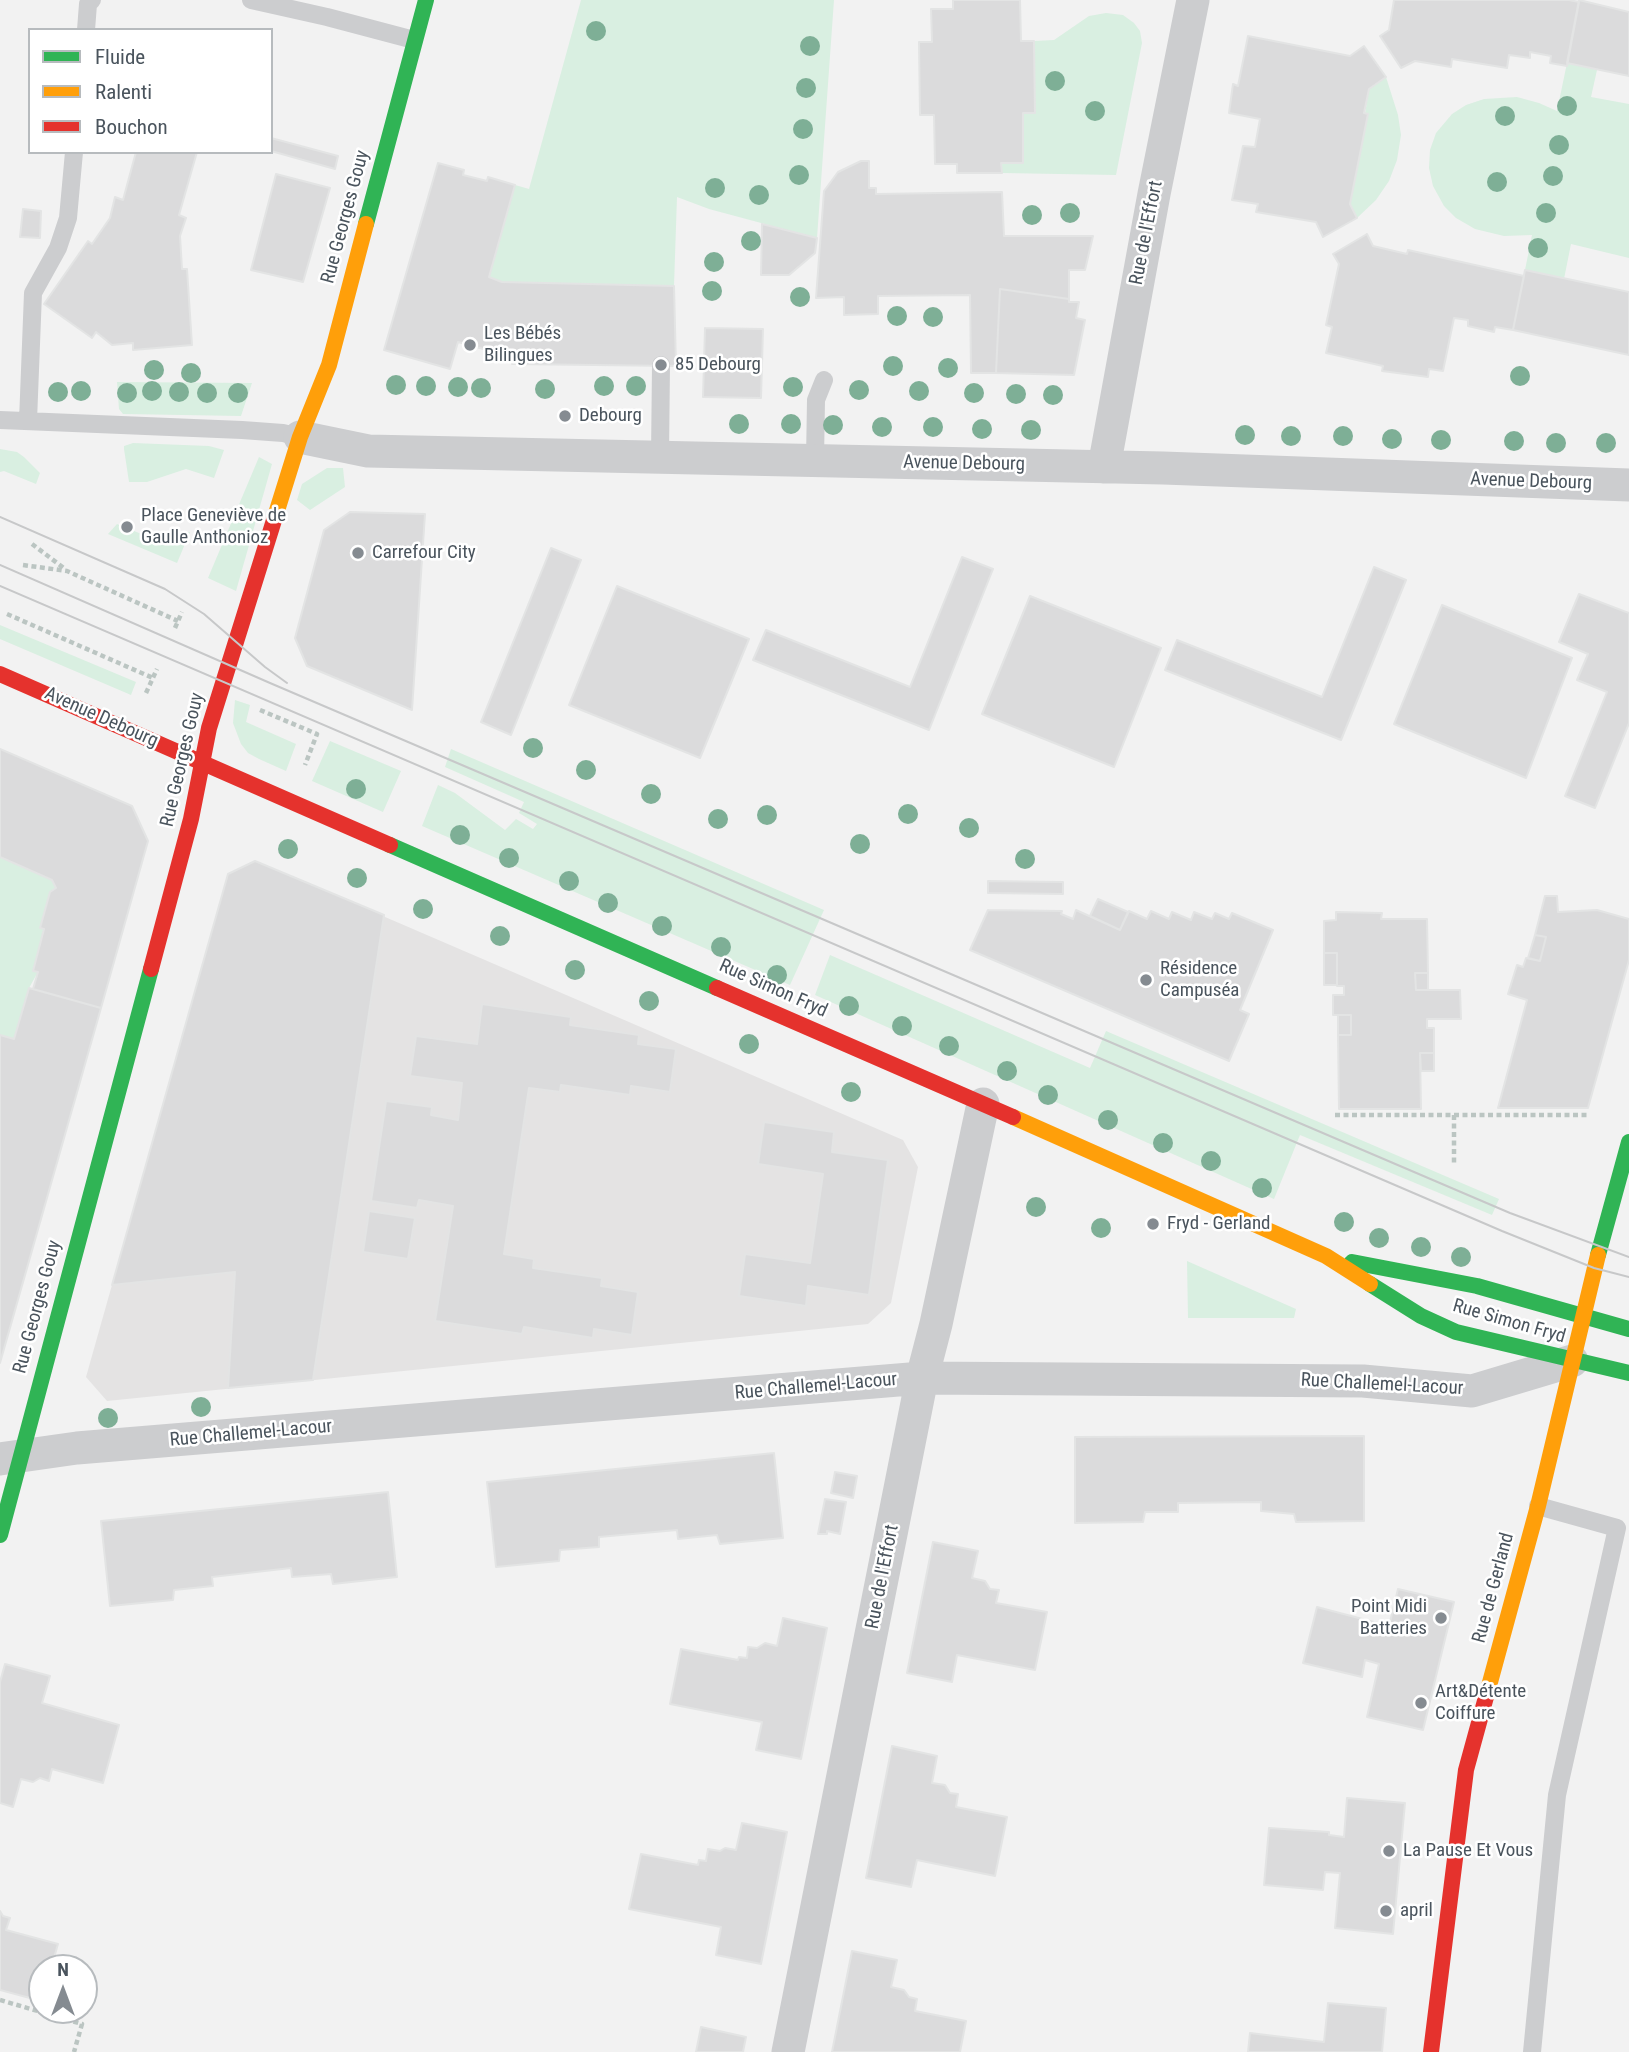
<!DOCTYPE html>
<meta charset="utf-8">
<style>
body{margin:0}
#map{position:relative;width:1629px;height:2052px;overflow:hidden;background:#f2f2f2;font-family:"Roboto Condensed",sans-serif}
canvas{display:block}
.legend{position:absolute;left:28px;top:28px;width:245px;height:126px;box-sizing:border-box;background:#fff;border:2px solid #b7bbbe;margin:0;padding:9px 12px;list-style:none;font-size:21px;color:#4a545d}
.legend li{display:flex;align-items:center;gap:14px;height:35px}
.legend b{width:35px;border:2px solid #b7bbbe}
.north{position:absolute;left:28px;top:1954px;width:70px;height:70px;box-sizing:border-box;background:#fff;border:2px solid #b7bbbe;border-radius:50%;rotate:0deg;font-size:19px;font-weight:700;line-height:28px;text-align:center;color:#4a545d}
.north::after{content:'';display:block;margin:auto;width:24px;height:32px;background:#858b91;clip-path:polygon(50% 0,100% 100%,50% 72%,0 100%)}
</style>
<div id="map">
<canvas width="1629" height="2052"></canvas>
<ul class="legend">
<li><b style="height:9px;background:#30b455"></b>Fluide</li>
<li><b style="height:9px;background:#ff9f0a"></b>Ralenti</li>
<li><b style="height:9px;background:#e5322d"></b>Bouchon</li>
</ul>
<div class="north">N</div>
</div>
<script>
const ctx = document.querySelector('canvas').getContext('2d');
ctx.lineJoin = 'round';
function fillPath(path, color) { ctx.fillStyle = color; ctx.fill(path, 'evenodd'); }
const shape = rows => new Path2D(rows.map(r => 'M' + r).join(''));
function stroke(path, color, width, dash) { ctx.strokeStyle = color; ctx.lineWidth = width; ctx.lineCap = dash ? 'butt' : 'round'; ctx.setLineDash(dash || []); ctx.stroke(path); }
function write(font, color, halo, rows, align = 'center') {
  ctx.font = font + ' "Roboto Condensed",sans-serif'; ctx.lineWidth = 5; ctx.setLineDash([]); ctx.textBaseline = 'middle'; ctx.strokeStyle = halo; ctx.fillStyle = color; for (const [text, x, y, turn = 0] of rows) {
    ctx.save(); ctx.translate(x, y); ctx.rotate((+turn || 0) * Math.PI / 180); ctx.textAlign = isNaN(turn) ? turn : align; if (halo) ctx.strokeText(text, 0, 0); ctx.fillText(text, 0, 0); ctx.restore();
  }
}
fillPath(shape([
 [255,861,903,1140,918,1167,891,1303,868,1324,107,1401,86,1377,228,874]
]), '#e4e3e3');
fillPath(shape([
 [581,0,834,0,817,238,709,209,677,197,674,286,502,282,489,277,515,185,529,189],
 [1106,13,1123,15,1134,23,1140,31,1142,43,1116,175,1002,173,1001,163,1023,162,1023,113,1035,113,1034,41,1054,40,1089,16],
 [1567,63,1597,70,1591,97,1629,104,1629,258,1571,244,1564,279,1525,270,1532,235,1504,236,1475,229,1456,218,1444,206,1433,186,1429,168,1430,150,1436,133,1452,114,1466,105,1484,99,1517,97,1539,103,1557,111],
 [1386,77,1398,115,1401,135,1397,160,1389,181,1376,200,1357,218,1350,204,1369,89],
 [117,382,252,383,241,416,123,414,119,409],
 [133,443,209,446,224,450,214,478,186,469,147,482,129,482,124,449,124,446],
 [0,449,17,452,24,457,40,473,36,484,4,471,0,472],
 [259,457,272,464,236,591,208,578],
 [327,468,343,468,345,487,310,510,297,500,302,484],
 [117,524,161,542,170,532,190,532,177,563,108,534],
 [0,625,136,682,131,695,0,639],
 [235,700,250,705,246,722,296,744,286,771,259,759,248,753,241,744,233,723],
 [330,741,401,771,383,812,312,781],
 [451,749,824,910,790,985,422,826,438,785,455,793,505,830,516,819,533,829,537,824,519,813,524,802,445,767],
 [0,857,52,880,56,888,50,892,40,927,44,929,34,971,38,972,29,988,14,1039,0,1035],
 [830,955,1090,1068,1106,1031,1499,1199,1492,1215,1300,1135,1274,1199,815,995],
 [1187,1261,1296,1309,1294,1318,1188,1318]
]), '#d9efe1');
const building = shape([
 [953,0,1020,0,1021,41,1034,41,1035,113,1023,113,1023,163,1001,163,1002,173,957,173,957,164,935,164,934,115,920,115,919,42,932,42,931,9,953,9,953,0],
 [1394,0,1569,0,1579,2,1567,66,1550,63,1551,56,1530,52,1530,58,1509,55,1507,68,1452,59,1451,67,1415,61,1401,68,1380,36,1389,30,1394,0],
 [1579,0,1629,12,1629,76,1567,63,1579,0],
 [1248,36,1350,56,1364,46,1386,77,1369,89,1364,113,1368,114,1350,204,1357,218,1323,237,1316,222,1256,212,1258,204,1232,200,1243,146,1255,147,1260,119,1229,113,1233,84,1238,86,1248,36],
 [271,138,338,156,335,169,271,151,271,138],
 [136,152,197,152,179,215,186,218,180,236,182,269,187,269,192,345,133,350,133,343,112,345,96,332,92,338,44,304,88,241,92,244,110,218,115,197,123,200,136,152],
 [861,161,869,161,869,188,876,188,876,194,1002,192,1004,236,1093,236,1085,270,1069,270,1069,299,1000,289,996,373,971,373,970,295,878,296,878,314,844,315,844,297,816,298,824,191,838,172,861,161],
 [438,163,464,170,463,175,487,181,488,177,515,185,489,277,502,282,674,286,676,366,512,364,512,357,458,342,450,369,384,350,438,163],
 [276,174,330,188,303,282,251,270,276,174],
 [23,209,41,211,40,238,20,237,23,209],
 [762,224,817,238,815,253,789,275,761,275,762,224],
 [1367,234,1373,246,1407,254,1408,250,1524,276,1513,330,1495,327,1494,332,1468,326,1468,320,1454,318,1443,371,1429,369,1428,377,1382,371,1383,366,1326,353,1332,327,1326,325,1339,264,1333,254,1367,234],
 [1525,270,1629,292,1629,355,1513,330,1525,270],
 [1000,289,1069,299,1069,302,1079,302,1076,318,1085,320,1074,375,996,373,1000,289],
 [705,328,763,329,761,398,703,397,705,328],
 [350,512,425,514,412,710,307,666,295,638,324,530,350,512],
 [551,548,581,560,511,735,481,722,551,548],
 [962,557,993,569,929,730,753,660,766,630,910,687,962,557],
 [1374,567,1406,580,1341,740,1165,670,1177,640,1322,697,1374,567],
 [617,586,749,639,700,758,569,705,617,586],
 [1579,594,1629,613,1629,723,1595,808,1565,796,1607,692,1577,680,1588,654,1559,642,1579,594],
 [1030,596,1161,648,1114,767,982,714,1030,596],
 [1442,605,1572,658,1526,778,1394,724,1442,605],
 [0,749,132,806,148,841,101,1008,33,989,38,972,33,971,44,929,40,928,50,892,56,888,52,880,0,857,0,749],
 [255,861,384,915,313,1380,228,1388,235,1272,112,1285,228,874,255,861],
 [988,881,1063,882,1063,894,988,893,988,881],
 [1545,896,1557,896,1558,912,1597,910,1629,919,1629,960,1588,1108,1498,1108,1527,1000,1508,994,1517,965,1523,967,1526,958,1540,961,1546,937,1535,935,1545,896],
 [1098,899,1128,912,1120,930,1090,916,1098,899],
 [988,910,1062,911,1061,914,1073,919,1076,910,1120,930,1129,911,1147,919,1151,911,1169,919,1172,912,1191,920,1194,912,1212,919,1215,913,1229,919,1232,913,1273,930,1240,1010,1249,1014,1229,1061,970,950,988,910],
 [1336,912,1382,913,1381,919,1427,919,1428,973,1415,973,1416,990,1460,990,1461,1019,1427,1019,1427,1028,1434,1028,1434,1053,1420,1053,1421,1109,1339,1109,1338,1035,1351,1035,1351,1015,1333,1015,1333,995,1344,995,1344,986,1337,986,1337,953,1324,953,1324,921,1336,920,1336,912],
 [1535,935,1546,937,1540,961,1528,958,1535,935],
 [1324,953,1337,953,1337,985,1324,985,1324,953],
 [1415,973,1428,973,1428,990,1416,990,1415,973],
 [29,988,101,1008,0,1363,0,1035,14,1039,29,988],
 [482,1004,571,1017,570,1025,639,1035,638,1044,676,1049,670,1092,631,1086,630,1095,561,1085,560,1092,529,1088,504,1254,534,1259,533,1268,602,1278,601,1286,638,1292,632,1335,594,1329,593,1338,524,1327,522,1334,435,1321,453,1206,419,1200,417,1208,371,1201,386,1101,432,1107,431,1115,458,1120,462,1083,410,1076,416,1036,477,1044,482,1004],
 [1338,1015,1351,1015,1351,1035,1338,1035,1338,1015],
 [1420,1053,1434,1053,1434,1071,1421,1071,1420,1053],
 [764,1122,834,1132,832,1152,888,1160,869,1295,808,1286,806,1306,739,1296,745,1254,810,1263,823,1174,758,1164,764,1122],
 [369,1211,415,1218,408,1259,363,1252,369,1211],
 [1364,1436,1364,1521,1296,1522,1294,1514,1261,1511,1261,1502,1178,1503,1178,1512,1145,1512,1143,1522,1075,1523,1075,1437,1364,1436],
 [774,1453,783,1538,720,1544,717,1535,678,1539,677,1530,599,1537,599,1547,560,1550,559,1561,496,1567,487,1482,774,1453],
 [835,1472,857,1476,853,1498,831,1493,835,1472],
 [388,1492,397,1577,333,1584,331,1574,292,1577,291,1568,212,1577,213,1586,174,1590,173,1600,110,1606,101,1521,388,1492],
 [825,1499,846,1502,840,1534,827,1531,827,1534,818,1534,825,1499],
 [933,1542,978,1551,972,1578,985,1581,990,1589,999,1590,996,1603,1047,1612,1035,1670,957,1655,952,1682,907,1673,933,1542],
 [1398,1589,1454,1602,1423,1730,1367,1717,1379,1664,1365,1660,1362,1677,1303,1663,1317,1607,1389,1626,1398,1589],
 [783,1618,827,1628,801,1759,756,1750,762,1722,670,1704,681,1649,738,1660,739,1657,747,1658,748,1647,757,1648,765,1643,777,1646,783,1618],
 [5,1664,50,1676,42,1703,119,1725,103,1783,52,1769,49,1781,40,1778,33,1782,21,1779,13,1807,0,1803,0,1682,5,1664],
 [892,1746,937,1756,932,1783,945,1785,950,1793,958,1794,956,1807,1007,1817,995,1876,917,1860,911,1887,866,1878,892,1746],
 [1347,1798,1405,1803,1393,1934,1335,1928,1340,1873,1325,1872,1323,1890,1264,1885,1269,1828,1329,1832,1329,1835,1344,1837,1347,1798],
 [742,1823,787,1832,761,1964,716,1955,721,1927,629,1909,641,1854,698,1865,699,1860,706,1861,708,1849,720,1851,725,1848,736,1850,742,1823],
 [0,1911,3,1916,10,1918,6,1930,58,1944,51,1968,42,1968,41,2001,0,1990,0,1911],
 [852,1951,897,1960,891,1987,904,1990,909,1997,917,1999,915,2011,966,2021,960,2052,832,2052,852,1951],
 [1328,2003,1386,2008,1382,2052,1248,2052,1250,2033,1324,2042,1328,2003],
 [701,2027,746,2037,743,2052,696,2052,701,2027]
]);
fillPath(building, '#dbdbdc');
stroke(building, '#e3e4e4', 2);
stroke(shape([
 [32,544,65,569],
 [23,565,67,571,178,621],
 [7,614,153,678],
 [175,628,182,612],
 [146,693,157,669],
 [260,710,317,734,305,765],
 [1335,1115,1590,1115],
 [1454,1115,1454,1165],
 [0,2000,82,2024,74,2052]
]), '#bbc5c2', 4.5, [5, 3.5]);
stroke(shape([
 [251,0,327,17,414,40],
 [86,30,88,4,92,0],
 [0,420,242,430,283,433,300,437],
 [28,421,33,293,58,248,68,218,74,152],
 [660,456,661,365],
 [815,460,816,400,824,380],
 [1532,2052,1557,1795,1617,1528,1538,1506]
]), '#cccdcf', 18);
stroke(shape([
 [300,437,368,451,1163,468,1629,485],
 [1104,467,1154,194,1193,0],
 [0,1459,77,1448,922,1378,1363,1381,1472,1391,1572,1361],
 [788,2052,922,1378,936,1324,983,1104]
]), '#cccdcf', 33);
stroke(shape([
 [366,224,426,0],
 [390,845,717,988],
 [1598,1255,1629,1142],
 [1352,1262,1477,1286,1629,1329],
 [1370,1284,1421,1316,1456,1332,1629,1373],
 [0,1535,151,969]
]), '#30b455', 16);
stroke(shape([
 [275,517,300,437,329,365,366,224],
 [1013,1117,1326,1256,1370,1284],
 [1486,1697,1538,1506,1598,1255]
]), '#ff9f0a', 16);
stroke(shape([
 [0,674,390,845],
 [151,969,191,819,209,728,275,517],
 [717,988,1013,1117],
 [1431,2052,1466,1770,1486,1697]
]), '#e5322d', 16);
stroke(shape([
 [0,517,165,589,204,614,265,667,287,683],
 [0,565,270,683,1510,1213,1629,1257],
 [0,586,1502,1231,1594,1268,1629,1277]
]), '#c7c8c9', 2);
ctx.fillStyle = '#7eaf96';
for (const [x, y] of [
 [596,31],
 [810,46],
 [1055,81],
 [806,88],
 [1567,106],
 [1095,111],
 [1505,116],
 [803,129],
 [1559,145],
 [799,175],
 [1553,176],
 [1497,182],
 [715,188],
 [759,195],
 [1070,213],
 [1546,213],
 [1032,215],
 [751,241],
 [1538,248],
 [714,262],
 [712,291],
 [800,297],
 [897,316],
 [933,317],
 [893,366],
 [948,368],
 [154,370],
 [191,373],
 [1520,376],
 [396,385],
 [426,386],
 [604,386],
 [636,386],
 [458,387],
 [793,387],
 [481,388],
 [545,389],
 [859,390],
 [81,391],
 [152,391],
 [919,391],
 [58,392],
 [179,392],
 [127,393],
 [207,393],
 [238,393],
 [974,393],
 [1016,394],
 [1053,395],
 [739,424],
 [791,424],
 [833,425],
 [882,427],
 [933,427],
 [982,429],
 [1031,430],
 [1245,435],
 [1291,436],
 [1343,436],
 [1392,439],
 [1441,440],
 [1514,441],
 [1556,443],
 [1606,443],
 [533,748],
 [586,770],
 [356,789],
 [651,794],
 [908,814],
 [767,815],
 [718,819],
 [969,828],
 [460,835],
 [860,844],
 [288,849],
 [509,858],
 [1025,859],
 [357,878],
 [569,881],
 [608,903],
 [423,909],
 [662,926],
 [500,936],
 [721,947],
 [575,970],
 [777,975],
 [649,1001],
 [849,1006],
 [902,1026],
 [749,1044],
 [949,1046],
 [1007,1071],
 [851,1092],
 [1048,1095],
 [1108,1120],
 [1163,1143],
 [1211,1161],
 [1262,1188],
 [1036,1207],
 [1344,1222],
 [1101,1228],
 [1379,1238],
 [1421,1247],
 [1461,1257],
 [201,1407],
 [108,1418]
]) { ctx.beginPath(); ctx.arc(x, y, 10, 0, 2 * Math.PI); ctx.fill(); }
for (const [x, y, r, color] of [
 [470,345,7,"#858b91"],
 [661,365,7,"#858b91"],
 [565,416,7,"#858b91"],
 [127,527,7,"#858b91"],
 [358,553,7,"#858b91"],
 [1146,980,7,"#858b91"],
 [1153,1224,7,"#858b91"],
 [1441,1618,7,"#858b91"],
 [1421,1703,7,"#858b91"],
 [1389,1851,7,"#858b91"],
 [1386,1911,7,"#858b91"]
]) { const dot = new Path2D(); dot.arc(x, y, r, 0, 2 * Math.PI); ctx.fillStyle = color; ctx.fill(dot); stroke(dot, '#fff', 2.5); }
write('19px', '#4a545d', '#fff', [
 ["Rue Georges Gouy",346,217,-75],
 ["Rue de l'Effort",1147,233,-79],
 ["Avenue Debourg",964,464,1],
 ["Avenue Debourg",1531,482,2],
 ["Avenue Debourg",101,718,24],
 ["Rue Georges Gouy",183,760,-77],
 ["Rue Simon Fryd",773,989,24],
 ["Rue Georges Gouy",38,1307,-75],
 ["Rue Simon Fryd",1509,1322,16],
 ["Rue Challemel-Lacour",1382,1385,3],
 ["Rue Challemel-Lacour",816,1387,-5],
 ["Rue Challemel-Lacour",251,1434,-5],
 ["Rue de l'Effort",883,1577,-79],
 ["Rue de Gerland",1494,1588,-75]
]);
write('19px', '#4a545d', '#fff', [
 ["Les Bébés",484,334],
 ["Bilingues",484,356],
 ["85 Debourg",675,365],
 ["Debourg",579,416],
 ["Place Geneviève de",141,516],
 ["Gaulle Anthonioz",141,538],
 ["Carrefour City",372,553],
 ["Résidence",1160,969],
 ["Campuséa",1160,991],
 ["Fryd - Gerland",1167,1224],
 ["Point Midi",1427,1607,"right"],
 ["Batteries",1427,1629,"right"],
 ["Art&Détente",1435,1692],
 ["Coiffure",1435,1714],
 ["La Pause Et Vous",1403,1851],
 ["april",1400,1911]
], 'left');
</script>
